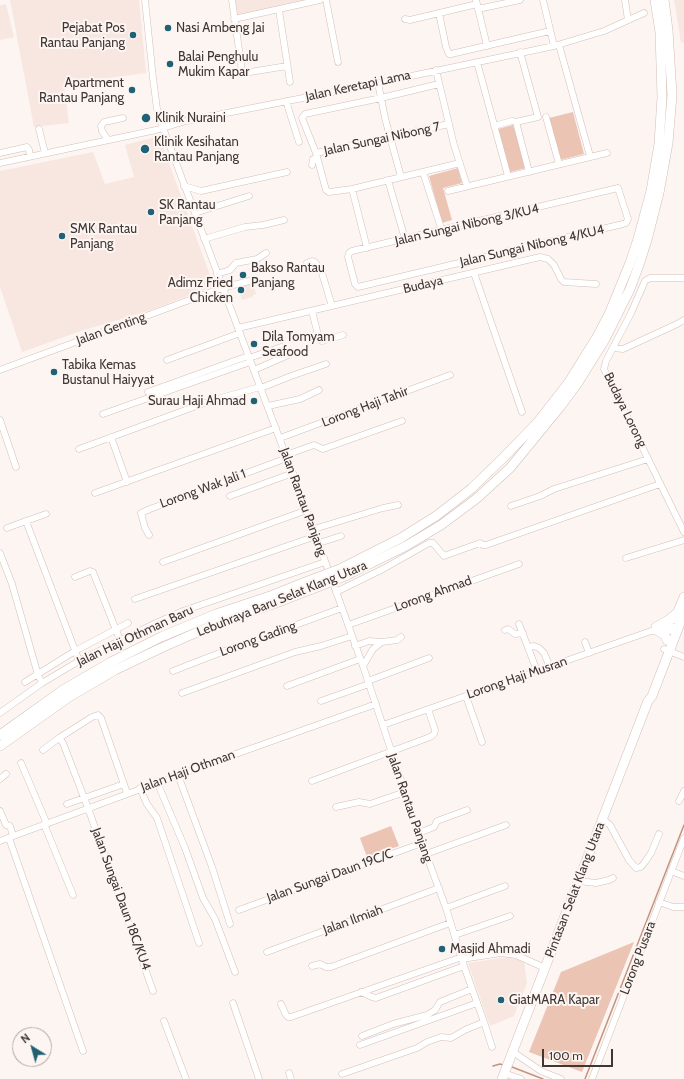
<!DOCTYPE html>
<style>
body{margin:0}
#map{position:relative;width:684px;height:1079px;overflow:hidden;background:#fdf5f2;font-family:Cabin,sans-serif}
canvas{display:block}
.north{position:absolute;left:12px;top:1027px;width:40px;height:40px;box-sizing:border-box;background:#fdf5f2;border:1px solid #b1a9a6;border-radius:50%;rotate:323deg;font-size:11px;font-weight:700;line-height:16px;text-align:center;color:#3f3734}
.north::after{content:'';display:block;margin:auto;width:14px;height:18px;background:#1f6175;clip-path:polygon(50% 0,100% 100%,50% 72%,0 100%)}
.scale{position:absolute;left:542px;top:1049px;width:71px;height:18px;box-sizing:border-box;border:2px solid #3f3734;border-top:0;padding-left:5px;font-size:12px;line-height:14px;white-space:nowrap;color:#3f3734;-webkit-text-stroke:3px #fdf5f2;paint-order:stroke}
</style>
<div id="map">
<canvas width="684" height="1079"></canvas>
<div class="north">N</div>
<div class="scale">100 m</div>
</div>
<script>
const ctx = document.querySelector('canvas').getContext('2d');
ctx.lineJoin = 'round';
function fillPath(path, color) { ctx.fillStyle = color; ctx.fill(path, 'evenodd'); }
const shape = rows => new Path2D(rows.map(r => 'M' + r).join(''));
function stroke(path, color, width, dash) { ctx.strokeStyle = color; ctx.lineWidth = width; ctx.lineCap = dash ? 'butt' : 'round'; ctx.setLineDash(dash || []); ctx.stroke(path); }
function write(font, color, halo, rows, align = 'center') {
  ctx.font = font + ' Cabin,sans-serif'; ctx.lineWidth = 4; ctx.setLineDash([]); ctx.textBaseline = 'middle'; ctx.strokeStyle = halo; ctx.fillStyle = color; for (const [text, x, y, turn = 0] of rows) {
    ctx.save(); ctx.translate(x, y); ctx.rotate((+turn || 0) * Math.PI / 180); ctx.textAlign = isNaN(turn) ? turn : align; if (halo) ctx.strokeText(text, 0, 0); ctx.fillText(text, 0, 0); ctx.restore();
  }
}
fillPath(shape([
 [10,0,139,0,146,73,64,84,69,123,34,127],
 [233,0,313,0,236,17],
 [674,0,684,0,684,42,681,43],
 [6,4,14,37,0,40,0,5],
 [159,136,214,286,151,310,81,331,22,352,0,287,0,171,93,152,105,184,134,177,125,145],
 [253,283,256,294,253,295,252,297,242,300,237,286],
 [507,957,524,961,527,983,514,1016,490,1026,468,963]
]), '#f8e7e0');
fillPath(shape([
 [573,112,584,154,560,160,549,118],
 [513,125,526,168,510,172,498,129],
 [458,168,462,183,443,188,452,220,442,223,429,176],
 [391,826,399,846,367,857,360,838],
 [634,942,582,1072,529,1052,561,972]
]), '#ecc4b4');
stroke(shape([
 [493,1066,500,1064,503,1065],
 [512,1067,543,1079],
 [585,1079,684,825]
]), '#c4937f', 1.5);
const minor = shape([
 [145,0,153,78,157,109,163,128,316,536,363,666,422,843,446,908,464,966,484,1022,492,1047],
 [232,0,242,71,244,73,287,66],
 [326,0,338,62],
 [476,0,487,46],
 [543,0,554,46],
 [625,0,628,20],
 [478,9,520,0],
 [279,10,290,82],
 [439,13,446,47,449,54,451,54,550,31],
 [234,19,320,0],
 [405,19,410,20,477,4],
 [559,45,590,156],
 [477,62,508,176],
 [436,70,454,145,467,186],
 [378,83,385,118,401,177],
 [439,84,381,98,305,114,302,118,316,153,326,190,329,192,352,189,460,163],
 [286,101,299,142],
 [546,117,559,164],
 [516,122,529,172],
 [494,126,512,121,516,122,538,117,520,52],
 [39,129,45,153],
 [108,140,102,131,101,126,104,122,123,118],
 [0,153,27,147,29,150,30,156],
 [316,153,449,124],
 [0,163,156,130,186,121,364,86,554,46,604,31,644,13],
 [312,165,313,159,316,159],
 [423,172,442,231],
 [388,180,405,239],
 [184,186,201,191,287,172],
 [618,188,628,219,626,223,623,224,358,287,355,284,348,257,349,253,352,251,618,188],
 [352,189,367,248],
 [448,191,607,153],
 [195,213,249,196],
 [204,239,245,227,263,225,284,220],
 [307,263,312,261,315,262,321,270,332,306],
 [474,273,522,412],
 [217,274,230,270,236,263,257,259,266,253],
 [684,278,650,278,645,281,631,313,606,361,604,369,684,532],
 [312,311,319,339,322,341,343,335],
 [238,328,540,257,548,259,554,265,561,279,564,282,596,284],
 [613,348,623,349,677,324,684,320],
 [249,358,281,347],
 [167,360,240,333],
 [0,370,222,288,253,280],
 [254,370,295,352],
 [261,388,291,376,326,364],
 [148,392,248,356],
 [268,406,300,399,319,390],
 [103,414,250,362],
 [0,420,16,467],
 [111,437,127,482],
 [280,438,450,375],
 [79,449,210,401,260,387],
 [286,455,314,445,323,449,402,421],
 [95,493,276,428],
 [230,496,293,473],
 [511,506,540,496,554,489,648,459],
 [26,521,46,514],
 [7,528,26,521,79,661],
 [314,529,383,508,398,505],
 [149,535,145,528,141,513,150,509,287,458],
 [319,543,341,536],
 [0,553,12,584,38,675,42,683],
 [626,558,684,540],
 [163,562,307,510],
 [75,577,90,571,93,572,120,640],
 [336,592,383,569,429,543,433,543,444,556,480,543,483,545,486,545,660,484],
 [135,599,316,536],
 [519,624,537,671],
 [348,625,519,564],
 [661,626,669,625,678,628],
 [505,630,508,629,515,634,523,633],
 [585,642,589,653],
 [355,646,369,641,382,642,397,640,401,637],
 [528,647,534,646,539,648,544,653,550,667],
 [664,649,684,657],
 [363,666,373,649,382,642],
 [173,671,227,650,342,608],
 [368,681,429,658],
 [25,682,75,651,128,623],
 [287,686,360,659],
 [182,693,295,652,321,646,352,636],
 [466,696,482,742],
 [321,701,369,684],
 [0,713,42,683,79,661,156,623,183,611,325,562],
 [383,725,651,631,668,630,676,633],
 [59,738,92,717,98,715,101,718,127,793],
 [43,750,59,738,63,743,88,808,153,991],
 [21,763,47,824],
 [178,775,212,867,230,924],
 [0,779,6,774],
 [312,781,430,737,434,734,435,730,428,709],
 [157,782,185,848,203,898,215,919,235,972],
 [140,788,147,804,157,818,199,943],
 [679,801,684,791],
 [67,804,124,784],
 [336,807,359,802,370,804,405,792],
 [0,811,6,825,10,826,13,836],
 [603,819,610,825,629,860,636,868,641,867,645,862,651,853,659,834],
 [44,824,73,895],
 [419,833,434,827,437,821,467,810],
 [9,838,83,1051],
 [0,841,233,755,376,704],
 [426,854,506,825],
 [671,871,684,876],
 [579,881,596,883,609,880,613,878],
 [659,902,673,907,684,907],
 [446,908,505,886],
 [239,910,422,843],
 [455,935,510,916],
 [267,952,439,888],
 [462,959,501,953,516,955,545,968],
 [312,966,320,964,326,967,331,967,450,923],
 [361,992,372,997,376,998,464,966],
 [233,1003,259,1079],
 [281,1004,286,1015,288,1017,291,1017,462,957],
 [164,1021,186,1079],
 [362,1036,393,1024,427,1015,435,1010,440,1002,472,989],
 [360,1045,477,1003],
 [513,1052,541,1071,561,1079],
 [289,1073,291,1079],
 [504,1073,521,1079],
 [342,1074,417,1048,427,1042,441,1037,451,1038,465,1030,484,1022],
 [592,1079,684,838]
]);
const highway = shape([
 [340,569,401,538,436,516,471,489,502,459,537,423,569,382,597,337,610,312,630,263,638,239,651,191,659,144,662,97,660,32,655,0],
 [345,576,406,546,441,525,476,499,510,468,560,407,577,384,605,339,630,289,639,265,647,240,659,193,668,143,672,95,668,30,664,0],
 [675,619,684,597],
 [656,627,670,619,678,612],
 [658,631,665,635,667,640],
 [0,735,63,690,111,662,161,637,216,614,273,595,308,581],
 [0,746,69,697,115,670,161,648,218,623,276,603,312,589],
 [502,1079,648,701,652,696,684,613]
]);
stroke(minor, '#d3bfb8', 7);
stroke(highway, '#d3bfb8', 10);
stroke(minor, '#fff', 6);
stroke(highway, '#fff', 9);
const highwayBridge = shape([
 [308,581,340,569],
 [312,589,345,576]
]);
stroke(highwayBridge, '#d3bfb8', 10, []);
stroke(highwayBridge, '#fff', 9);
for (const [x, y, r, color] of [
 [168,28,4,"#1f6175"],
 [133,35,4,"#1f6175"],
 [170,64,4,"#1f6175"],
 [132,90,4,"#1f6175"],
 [146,118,5,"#1f6175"],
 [145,149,5,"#1f6175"],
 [151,212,4,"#1f6175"],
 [62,236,4,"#1f6175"],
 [243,275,4,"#1f6175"],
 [241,290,4,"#1f6175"],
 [254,344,4,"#1f6175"],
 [54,372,4,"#1f6175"],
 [254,401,4,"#1f6175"],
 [442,949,4,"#1f6175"],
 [501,1000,4,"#1f6175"]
]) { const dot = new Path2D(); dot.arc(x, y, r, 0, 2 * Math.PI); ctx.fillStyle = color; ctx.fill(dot); stroke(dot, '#fdf5f2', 1.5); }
write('13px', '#3f3734', '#fdf5f2', [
 ["Pejabat Pos",125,28,"right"],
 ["Rantau Panjang",125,43,"right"],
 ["Nasi Ambeng Jai",176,28],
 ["Balai Penghulu",178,57],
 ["Mukim Kapar",178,72],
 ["Apartment",124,83,"right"],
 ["Rantau Panjang",124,98,"right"],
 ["Klinik Nuraini",155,118],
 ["Klinik Kesihatan",154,142],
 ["Rantau Panjang",154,157],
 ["SK Rantau",159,205],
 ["Panjang",159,220],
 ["SMK Rantau",70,229],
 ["Panjang",70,244],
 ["Bakso Rantau",251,268],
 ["Panjang",251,283],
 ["Adimz Fried",233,283,"right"],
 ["Chicken",233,298,"right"],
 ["Dila Tomyam",262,337],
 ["Seafood",262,352],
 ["Tabika Kemas",62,365],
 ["Bustanul Haiyyat",62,380],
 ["Surau Haji Ahmad",246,401,"right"],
 ["Masjid Ahmadi",450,949],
 ["GiatMARA Kapar",509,1000]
], 'left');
write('13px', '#3f3734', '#fdf5f2', [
 ["Jalan Keretapi Lama",358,86,-12],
 ["Jalan Sungai Nibong 7",382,139,-12],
 ["Jalan Sungai Nibong 3/KU4",467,225,-13],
 ["Jalan Sungai Nibong 4/KU4",532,246,-13],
 ["Budaya",423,285,-13],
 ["Jalan Genting",111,329,-20],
 ["Lorong Haji Tahir",365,407,-21],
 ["Budaya Lorong",625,410,64],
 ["Lorong Wak Jali 1",203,489,-20],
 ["Jalan Rantau Panjang",303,502,70],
 ["Lorong Ahmad",433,594,-20],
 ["Lebuhraya Baru Selat Klang Utara",282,599,-22],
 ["Jalan Haji Othman Baru",135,636,-25],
 ["Lorong Gading",258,639,-20],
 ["Lorong Haji Musran",517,678,-19],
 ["Jalan Haji Othman",188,771,-20],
 ["Jalan Rantau Panjang",410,808,71],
 ["Jalan Sungai Daun 19C/C",330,876,-20],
 ["Pintasan Selat Klang Utara",575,890,-69],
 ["Jalan Sungai Daun 18C/KU4",121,899,70],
 ["Jalan Ilmiah",353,920,-20],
 ["Lorong Pusara",638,958,-69]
]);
</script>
